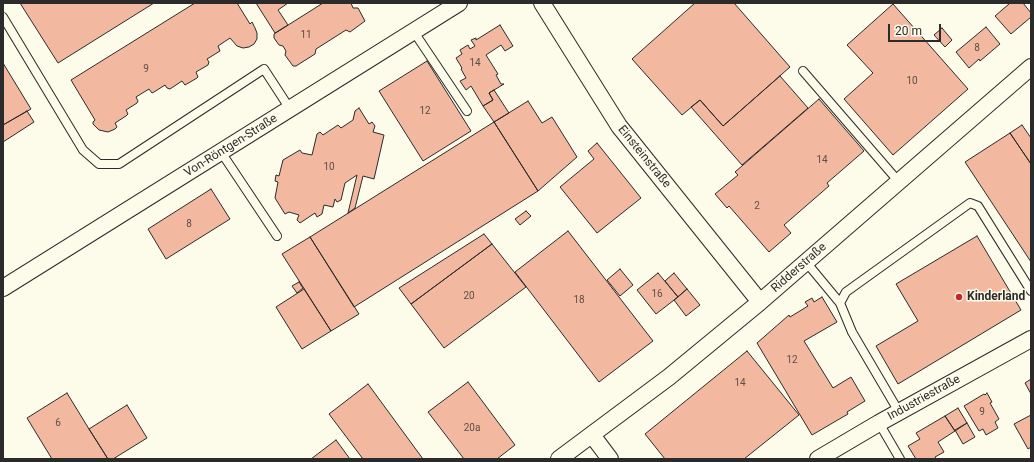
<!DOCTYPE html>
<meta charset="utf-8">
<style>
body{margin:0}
#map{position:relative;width:1034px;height:462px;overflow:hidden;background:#fdfbea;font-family:Roboto,sans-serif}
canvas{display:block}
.frame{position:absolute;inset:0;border:4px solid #2b2b2b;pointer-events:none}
.scale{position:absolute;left:888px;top:24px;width:53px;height:18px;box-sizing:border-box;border:2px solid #2b2b2b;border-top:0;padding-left:5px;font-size:12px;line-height:14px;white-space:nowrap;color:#2b2b2b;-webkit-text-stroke:3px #fdfbea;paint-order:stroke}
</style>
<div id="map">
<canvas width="1034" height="462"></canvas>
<div class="frame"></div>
<div class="scale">20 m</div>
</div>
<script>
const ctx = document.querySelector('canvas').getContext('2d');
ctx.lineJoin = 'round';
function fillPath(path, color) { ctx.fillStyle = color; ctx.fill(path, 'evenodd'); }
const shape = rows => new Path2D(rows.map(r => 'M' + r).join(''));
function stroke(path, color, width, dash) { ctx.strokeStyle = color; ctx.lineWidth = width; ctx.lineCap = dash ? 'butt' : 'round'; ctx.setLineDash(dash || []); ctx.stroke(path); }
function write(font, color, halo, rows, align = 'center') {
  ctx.font = font + ' Roboto,sans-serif'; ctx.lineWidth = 3; ctx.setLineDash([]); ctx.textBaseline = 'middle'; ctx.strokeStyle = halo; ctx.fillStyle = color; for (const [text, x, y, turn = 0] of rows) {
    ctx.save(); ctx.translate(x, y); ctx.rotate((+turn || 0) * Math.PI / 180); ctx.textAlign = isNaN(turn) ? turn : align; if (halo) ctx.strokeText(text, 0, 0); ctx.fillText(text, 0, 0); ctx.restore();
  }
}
const building = shape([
 [20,3,154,3,58,63,20,3],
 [195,3,237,3,250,24,252,22,255,28,257,33,257,39,254,44,249,47,243,48,237,46,230,38,218,46,220,51,207,59,209,62,208,65,196,72,198,77,197,78,185,85,182,81,170,89,167,88,165,85,154,92,152,93,149,89,136,97,138,101,137,103,126,110,128,114,126,116,115,123,117,127,115,129,108,132,99,130,93,124,93,122,95,120,71,80,195,3],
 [256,3,288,3,278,10,288,25,275,33,256,3],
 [323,3,351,3,353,8,358,8,365,21,350,32,346,30,316,49,315,54,296,66,293,66,285,55,286,51,283,46,279,45,274,38,274,34,323,3],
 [695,3,734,3,790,67,723,126,700,100,682,115,632,59,695,3],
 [1008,3,1023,3,1031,13,1031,17,1011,34,995,16,1009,4,1008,3],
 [893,4,968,89,893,155,844,99,873,73,847,45,893,4],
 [500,25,513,46,505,51,501,45,486,55,498,74,496,75,501,84,504,84,489,93,493,100,483,106,471,86,466,90,460,81,466,78,461,69,462,68,456,58,462,54,460,50,468,45,470,49,475,46,471,40,476,38,476,40,500,25],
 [986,27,1000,44,980,61,979,59,969,68,956,52,986,27],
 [942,28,952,40,945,47,934,35,942,28],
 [427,61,471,131,423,161,379,91,427,61],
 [3,63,31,109,3,125,3,63],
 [780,76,808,108,742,165,691,107,700,100,723,126,780,76],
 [494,90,509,113,494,122,483,106,493,100,489,93,494,90],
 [819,99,864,151,827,183,829,186,784,225,791,233,769,252,729,206,727,208,715,194,738,175,735,172,819,99],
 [528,101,542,123,552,117,577,157,538,191,494,122,528,101],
 [359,108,369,124,372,122,375,126,373,132,384,135,374,179,363,176,355,208,348,213,357,175,345,183,341,200,337,202,335,199,333,207,324,205,322,214,317,217,315,213,300,223,297,220,299,215,289,212,285,214,275,198,278,182,275,181,276,175,279,176,283,160,300,150,302,153,312,155,317,134,320,132,323,135,338,125,341,128,353,120,355,111,359,108],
 [27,111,34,122,3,142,3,125,27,111],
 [494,122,538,191,354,307,310,237,494,122],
 [1022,125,1031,138,1031,164,1010,133,1022,125],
 [1010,133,1031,164,1031,262,965,162,1010,133],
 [597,143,641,198,597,233,560,187,594,159,588,151,597,143],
 [211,189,230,219,166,259,148,229,211,189],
 [526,211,531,216,520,225,515,219,526,211],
 [568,231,653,341,599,382,515,272,568,231],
 [484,234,492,244,411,304,399,288,484,234],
 [977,236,1021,310,898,384,876,346,918,321,896,284,977,236],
 [310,237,359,314,331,331,282,254,310,237],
 [492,244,526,287,444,348,411,304,492,244],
 [620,269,633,285,620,296,607,280,620,269],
 [658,273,678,297,656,314,637,290,658,273],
 [674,273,687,289,678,297,665,281,674,273],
 [299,282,303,288,297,293,292,286,299,282],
 [304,289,331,331,302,349,276,307,304,289],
 [687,289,700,305,686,316,674,300,687,289],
 [822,297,837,322,804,341,833,388,851,377,865,401,847,412,848,414,812,435,757,343,789,315,790,317,808,306,805,302,812,298,814,302,822,297],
 [747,351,799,415,744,459,665,459,645,434,747,351],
 [1031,379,1031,394,1025,383,1031,379],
 [468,382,515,445,497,459,464,459,428,412,468,382],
 [368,384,423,459,363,459,329,414,368,384],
 [67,393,89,429,108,459,52,459,27,418,67,393],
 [987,393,992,402,990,403,999,419,995,422,998,428,986,435,983,429,979,431,964,406,984,394,985,395,987,393],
 [127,405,147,438,113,459,108,459,89,429,127,405],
 [958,408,967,423,955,431,945,416,958,408],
 [1031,415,1031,447,1028,449,1014,424,1031,415],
 [945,416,955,431,938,442,944,452,935,457,936,459,916,459,908,446,920,439,916,433,945,416],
 [967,423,975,437,963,444,955,430,967,423],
 [336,440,350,459,311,459,336,440]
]);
fillPath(building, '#f2b8a0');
stroke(building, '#2b2b2b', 1);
const lane = shape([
 [3,17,83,150,99,164,119,164,264,69,290,109],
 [414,32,467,111],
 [803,71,899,182],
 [221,152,277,236],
 [806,262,840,303],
 [899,412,852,332,840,303,846,292,970,203,978,206,1031,291],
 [879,423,900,459]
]);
const street = shape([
 [542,3,619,126,760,302],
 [3,288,459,3],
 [592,435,610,459],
 [559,459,669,377,760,302,1031,67],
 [818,459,879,423,1031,339]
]);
stroke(lane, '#2b2b2b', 10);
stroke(street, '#2b2b2b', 18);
stroke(lane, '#fdfbea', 8);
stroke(street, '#fdfbea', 16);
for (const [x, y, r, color] of [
 [959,297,4,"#c62828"]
]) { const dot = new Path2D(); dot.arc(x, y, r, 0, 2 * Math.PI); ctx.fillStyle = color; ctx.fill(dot); stroke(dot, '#fdfbea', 1.5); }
write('10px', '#5d4e48', null, [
 ["11",306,35],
 ["8",977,48],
 ["14",475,63],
 ["9",146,69],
 ["10",912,81],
 ["12",425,111],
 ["14",822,160],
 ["10",329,167],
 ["2",757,206],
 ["8",189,224],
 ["16",657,294],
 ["20",469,296],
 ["18",579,300],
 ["12",792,360],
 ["14",740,383],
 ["9",982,412],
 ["6",58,423],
 ["20a",472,428]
]);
write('12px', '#2b2b2b', '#fdfbea', [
 ["Von-Röntgen-Straße",231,146,-32],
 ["Einsteinstraße",644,157,51],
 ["Ridderstraße",799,268,-41],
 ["Industriestraße",924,398,-29]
]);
write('bold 12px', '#2b2b2b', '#fdfbea', [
 ["Kinderland",967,297]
], 'left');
</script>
